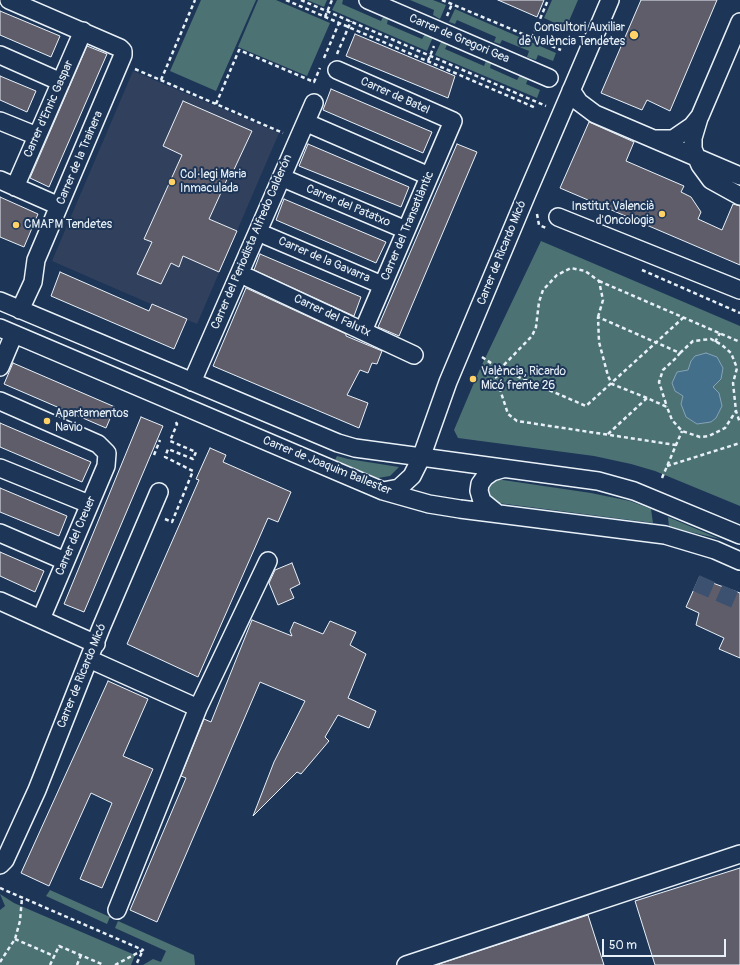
<!DOCTYPE html>
<meta charset="utf-8">
<style>
body{margin:0}
#map{position:relative;width:740px;height:965px;overflow:hidden;background:#1d3557;font-family:Pangolin,sans-serif}
canvas{display:block}
.scale{position:absolute;left:602px;top:939px;width:124px;height:18px;box-sizing:border-box;border:2px solid #e8f1f8;border-top:0;padding-left:5px;font-size:12px;line-height:14px;white-space:nowrap;color:#e8f1f8;-webkit-text-stroke:3px #1d3557;paint-order:stroke}
</style>
<div id="map">
<canvas width="740" height="965"></canvas>
<div class="scale">50 m</div>
</div>
<script>
const ctx = document.querySelector('canvas').getContext('2d');
ctx.lineJoin = 'round';
function fillPath(path, color) { ctx.fillStyle = color; ctx.fill(path, 'evenodd'); }
const shape = rows => new Path2D(rows.map(r => 'M' + r).join(''));
function stroke(path, color, width, dash) { ctx.strokeStyle = color; ctx.lineWidth = width; ctx.lineCap = dash ? 'butt' : 'round'; ctx.setLineDash(dash || []); ctx.stroke(path); }
function write(font, color, halo, rows, align = 'center') {
  ctx.font = font + ' Pangolin,sans-serif'; ctx.lineWidth = 4; ctx.setLineDash([]); ctx.textBaseline = 'middle'; ctx.strokeStyle = halo; ctx.fillStyle = color; for (const [text, x, y, turn = 0] of rows) {
    ctx.save(); ctx.translate(x, y); ctx.rotate((+turn || 0) * Math.PI / 180); ctx.textAlign = isNaN(turn) ? turn : align; if (halo) ctx.strokeText(text, 0, 0); ctx.fillText(text, 0, 0); ctx.restore();
  }
}
fillPath(shape([
 [133,71,279,133,197,324,52,261]
]), '#31415d');
fillPath(shape([
 [201,0,256,0,216,91,170,71],
 [258,0,276,0,330,23,307,76,238,47],
 [307,0,327,0,324,7],
 [337,0,343,0,342,4,381,21,383,17,388,19,387,24,422,39,425,34,433,37,427,51,332,10],
 [410,0,433,0,446,5,440,19,433,15,434,10],
 [552,0,578,0,566,28,544,18],
 [455,9,556,53,553,61,538,55,536,60,527,57,529,51,502,40,500,44,494,42,496,37,457,20,455,24,449,22],
 [441,42,447,45,445,49,484,66,486,61,491,64,490,68,517,80,520,75,528,79,526,84,540,90,537,98,435,55],
 [541,241,740,326,740,506,655,471,631,464,594,456,458,438,454,430,479,371],
 [337,456,348,459,399,467,390,476,378,478,335,460],
 [494,480,503,480,591,493,630,501,651,509,653,523,498,503,492,501,488,497,487,487],
 [668,517,720,539,669,527],
 [50,890,110,917,107,924,46,896],
 [0,894,14,903,135,955,131,965,0,965,0,910,5,906],
 [118,921,194,955,195,965,143,965,153,959,161,962,166,951,115,928]
]), '#4c7274');
const water = shape([
 [706,353,717,357,723,368,721,379,713,387,719,393,722,406,716,418,711,422,697,424,686,417,681,404,683,396,675,391,672,383,677,372,688,370,691,361,695,356,706,353]
]);
fillPath(water, '#446f8b');
stroke(water, '#86a3b7', 1);
const building = shape([
 [498,0,544,0,537,17,498,0],
 [641,0,717,0,670,111,647,100,642,110,601,93,641,0],
 [0,11,60,36,51,57,0,35,0,11],
 [355,34,455,76,448,98,346,56,355,34],
 [87,46,107,54,49,187,30,178,87,46],
 [0,76,36,91,27,112,0,100,0,76],
 [331,89,432,132,423,153,323,110,331,89],
 [183,101,252,131,231,176,229,175,209,219,237,231,219,272,183,256,179,267,171,263,161,284,137,274,152,242,144,239,182,155,163,146,183,101],
 [589,122,634,142,626,161,684,186,681,192,691,197,701,212,698,219,722,230,733,204,740,206,740,265,560,188,589,122],
 [308,144,409,187,401,207,299,166,308,144],
 [457,144,477,152,399,336,378,327,457,144],
 [0,197,38,214,24,247,0,237,0,197],
 [284,199,386,242,376,263,276,220,284,199],
 [260,254,361,297,354,316,254,270,260,254],
 [60,272,149,311,152,304,187,319,174,349,51,296,60,272],
 [246,288,346,334,346,336,382,351,377,364,372,363,368,373,360,370,347,395,368,403,359,428,213,366,246,288],
 [13,363,115,407,106,428,4,384,13,363],
 [141,417,163,426,84,612,64,604,141,417],
 [0,423,91,462,82,482,0,447,0,423],
 [210,448,226,455,223,462,291,492,278,522,268,518,198,677,127,644,199,480,196,479,210,448],
 [0,488,67,516,59,536,0,512,0,488],
 [0,552,44,571,35,592,0,576,0,552],
 [292,563,300,584,290,589,294,598,278,605,269,583,275,570,292,563],
 [699,578,740,593,740,658,719,649,724,638,696,625,699,613,686,607,699,578],
 [252,620,292,636,290,631,294,622,323,634,330,621,356,632,350,645,366,654,348,698,376,711,369,728,338,715,325,737,329,741,301,774,297,772,253,816,274,762,305,701,260,682,157,922,130,910,186,778,181,776,204,719,211,722,252,620],
 [108,681,148,699,123,756,153,769,102,888,80,879,112,803,91,793,49,886,21,873,108,681],
 [740,868,740,965,655,965,635,901,740,868],
 [588,915,604,965,439,965,439,964,588,915]
]);
fillPath(building, '#605d6b');
stroke(building, '#e8f1f8', 1);
stroke(shape([
 [696,583,740,602]
]), '#3b516f', 17, [17, 8]);
const minor = shape([
 [9,0,120,48,123,51,123,55,36,260,33,282,20,310],
 [368,0,549,78],
 [0,55,61,82],
 [337,70,453,121,363,331],
 [571,90,579,102,595,114,740,176],
 [699,118,693,138,693,149,700,165,711,180,740,196],
 [0,121,37,136],
 [314,126,429,176],
 [655,139,673,139,692,126,700,116,740,22],
 [0,180,59,206],
 [290,181,406,230],
 [15,187,83,31],
 [558,217,740,290],
 [267,236,382,285],
 [249,278,414,355],
 [0,301,338,443,355,448,598,481,634,491,740,535],
 [0,328,383,491,429,504,460,509,665,535,715,550,740,561],
 [0,367,14,334],
 [192,382,314,103],
 [0,401,98,444,107,453,106,466,41,619],
 [0,468,89,504],
 [383,491,399,488,412,476,421,458,448,382,526,196,610,0],
 [498,514,482,501,479,491,480,484,485,477,492,472,502,469],
 [0,533,65,561],
 [0,601,96,644],
 [89,659,198,708,117,910],
 [198,708,268,561],
 [0,865,5,860,37,790,101,628,159,492],
 [406,965,740,854]
]);
stroke(minor, '#e8f1f8', 20);
stroke(shape([
 [286,0,536,108],
 [301,0,546,106],
 [442,0,561,50],
 [447,16,452,4],
 [325,17,332,0],
 [532,38,548,0],
 [337,54,351,21],
 [324,58,339,23],
 [428,61,434,46],
 [135,69,283,133],
 [161,80,195,0],
 [216,104,239,50,314,82,320,68],
 [537,214,539,225,546,228],
 [642,270,740,313],
 [599,281,740,342],
 [598,317,603,300,599,281,585,271,571,268,557,275,543,290,539,302,536,327,532,336,500,369,586,406,684,317],
 [715,342,720,333],
 [680,353,693,341,711,339,722,345,731,353,737,368,733,383,736,411,740,423],
 [482,357,500,369,496,377,508,414,517,421,676,445],
 [647,398,612,384,608,376,599,342,598,317,680,353,676,358,663,370,659,382,667,407],
 [608,434,647,398,667,407,672,420,682,431,700,437,709,436,725,428,736,411],
 [154,455,160,440],
 [667,466,740,443],
 [662,478,682,431],
 [165,519,172,522,193,471,165,457,168,449,193,459,196,452,170,441,177,424,175,421],
 [0,888,143,950],
 [15,939,54,956],
 [0,962,15,939,20,921,22,898],
 [50,965,59,946,104,965],
 [77,965,81,955],
 [115,965,143,950,136,965]
]), '#e8f1f8', 2.5, [4, 3]);
stroke(minor, '#1d3557', 17);
for (const [x, y, r, color] of [
 [634,35,5,"#ffd166"],
 [172,182,4,"#ffd166"],
 [662,214,4,"#ffd166"],
 [16,225,4,"#ffd166"],
 [473,379,4,"#ffd166"],
 [47,421,4,"#ffd166"]
]) { const dot = new Path2D(); dot.arc(x, y, r, 0, 2 * Math.PI); ctx.fillStyle = color; ctx.fill(dot); stroke(dot, '#1d3557', 1.5); }
write('12px', '#e8f1f8', '#1d3557', [
 ["Consultori Auxiliar",625,28,"right"],
 ["de València Tendetes",625,42,"right"],
 ["Col·legi Maria",180,175],
 ["Inmaculada",180,189],
 ["Institut Valencià",654,207,"right"],
 ["d'Oncologia",654,221,"right"],
 ["CMAPM Tendetes",24,225],
 ["València, Ricardo",481,372],
 ["Micó frente 26",481,386],
 ["Apartamentos",55,414],
 ["Navio",55,428]
], 'left');
write('12px', '#e8f1f8', '#1d3557', [
 ["Carrer de Gregori Gea",459,39,23],
 ["Carrer de Batel",395,96,24],
 ["Carrer d'Enric Gaspar",49,109,-66],
 ["Carrer de la Trainera",80,158,-67],
 ["Carrer del Patatxo",348,206,23],
 ["Carrer del Transatlàntic",408,226,-67],
 ["Carrer del Periodista Alfredo Calderón",252,242,-67],
 ["Carrer de Ricardo Micó",502,253,-68],
 ["Carrer de la Gavarra",324,260,23],
 ["Carrer del Falutx",332,316,25],
 ["Carrer de Joaquim Ballester",327,466,22],
 ["Carrer del Creuer",76,536,-67],
 ["Carrer de Ricardo Micó",82,676,-68]
]);
</script>
